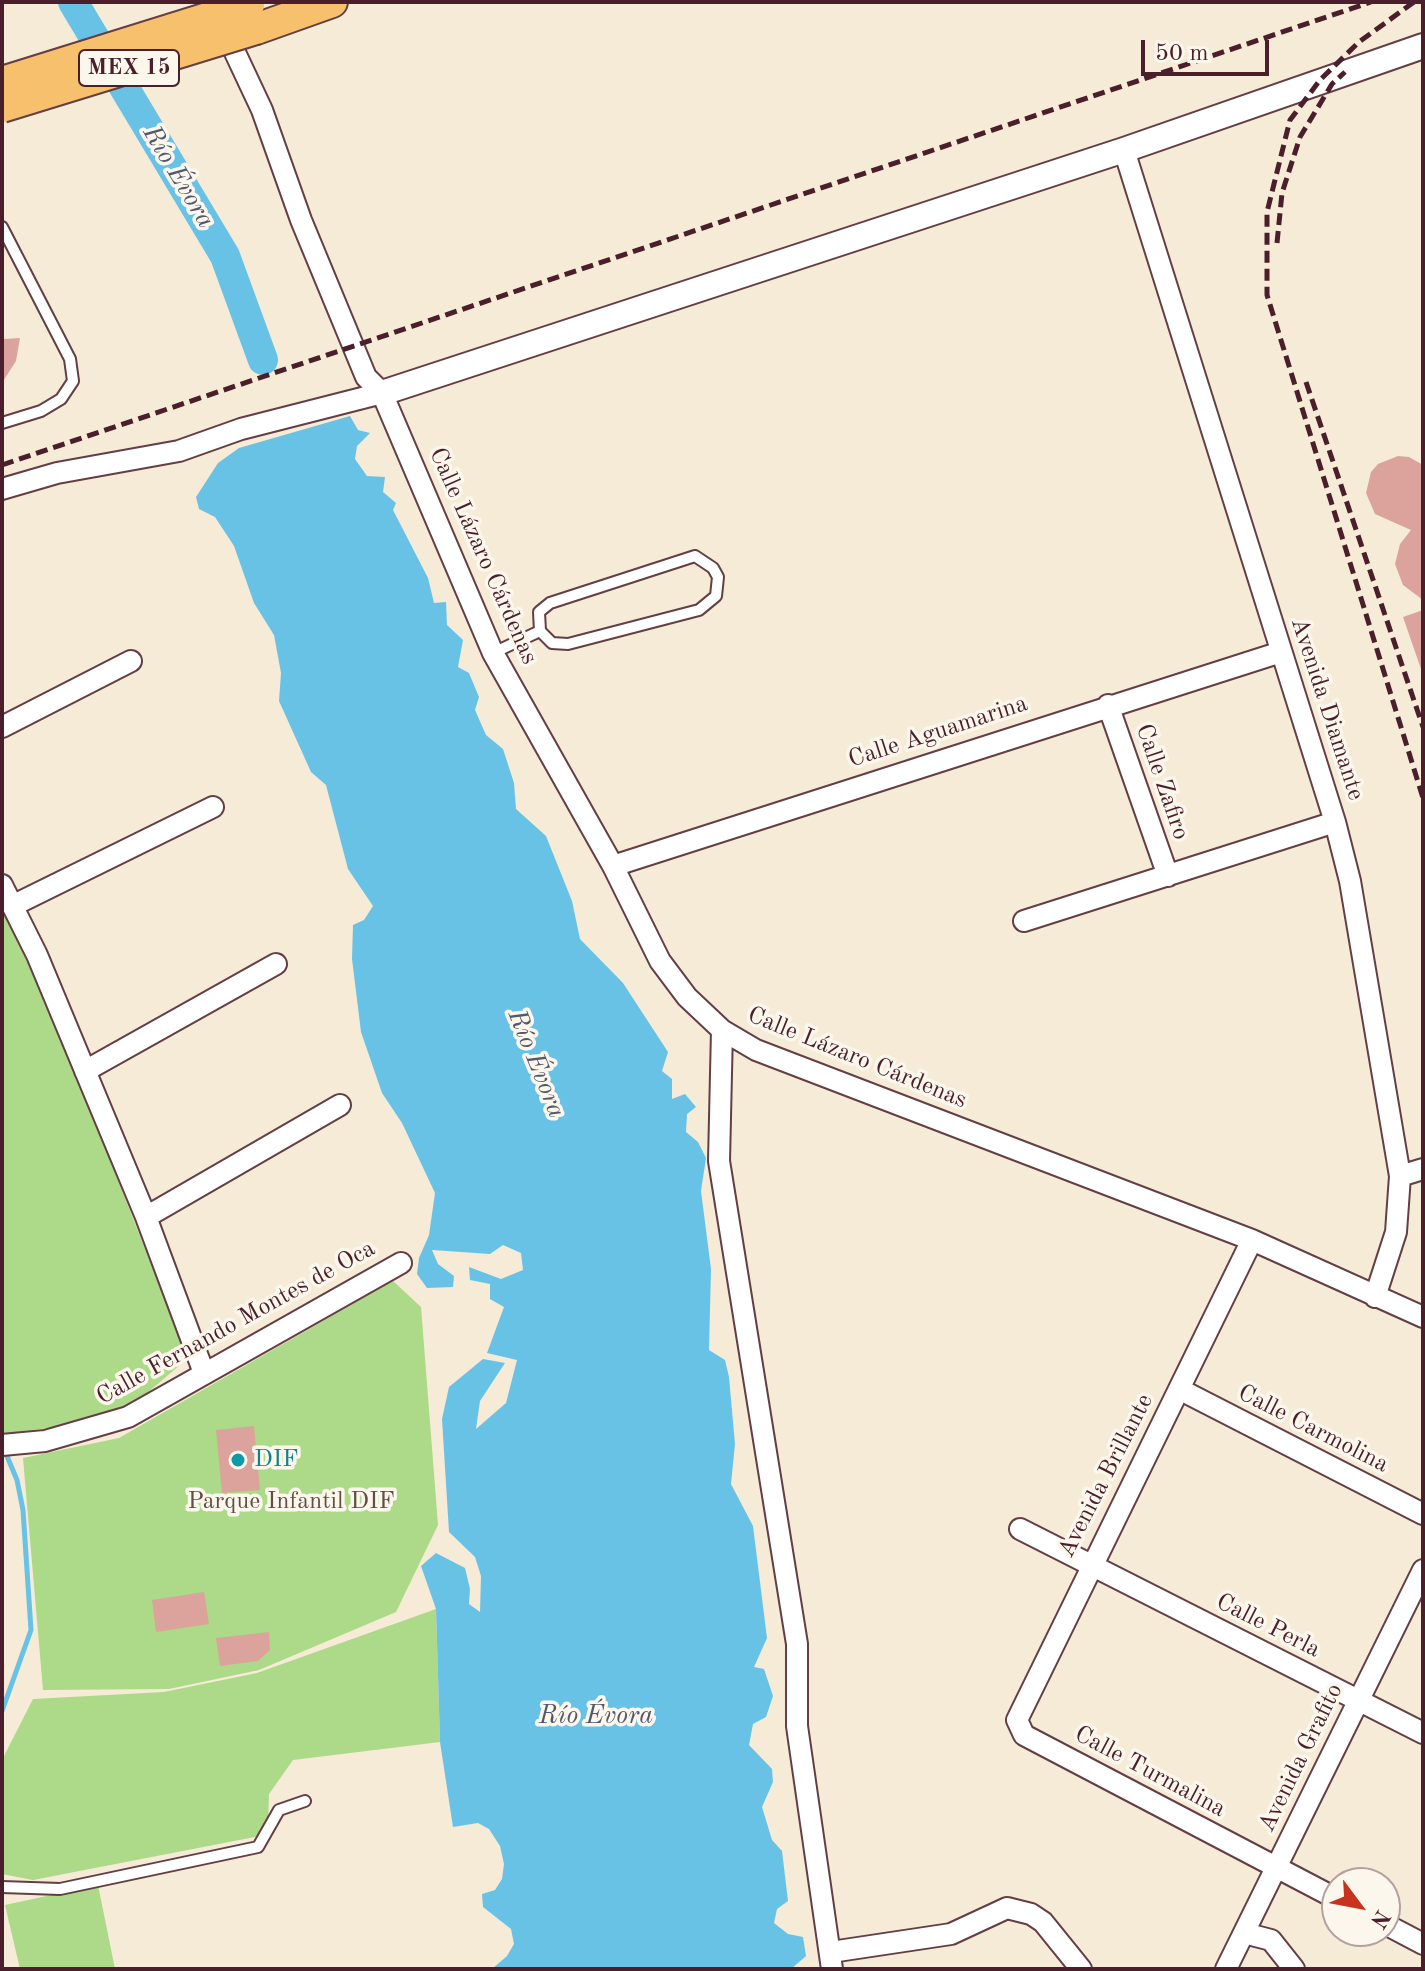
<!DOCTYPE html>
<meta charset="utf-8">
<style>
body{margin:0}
#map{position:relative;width:1425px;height:1971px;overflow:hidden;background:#f5ebd6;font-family:"Old Standard TT",serif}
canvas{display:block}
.frame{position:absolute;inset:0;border:4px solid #4a1f2b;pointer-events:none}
.north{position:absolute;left:1321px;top:1867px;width:80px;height:80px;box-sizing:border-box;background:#fbf7ec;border:2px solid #b4a19f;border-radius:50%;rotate:122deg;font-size:22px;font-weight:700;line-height:32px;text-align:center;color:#4a1f2b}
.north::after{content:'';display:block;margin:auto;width:28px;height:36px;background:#c8321e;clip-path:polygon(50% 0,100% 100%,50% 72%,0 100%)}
.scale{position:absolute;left:1141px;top:40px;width:128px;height:36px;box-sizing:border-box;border:4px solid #4a1f2b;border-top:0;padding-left:10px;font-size:24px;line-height:28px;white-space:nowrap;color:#4a1f2b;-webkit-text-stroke:6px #fbf7ec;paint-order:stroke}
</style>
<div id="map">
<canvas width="1425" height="1971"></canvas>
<div class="frame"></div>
<div class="north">N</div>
<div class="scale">50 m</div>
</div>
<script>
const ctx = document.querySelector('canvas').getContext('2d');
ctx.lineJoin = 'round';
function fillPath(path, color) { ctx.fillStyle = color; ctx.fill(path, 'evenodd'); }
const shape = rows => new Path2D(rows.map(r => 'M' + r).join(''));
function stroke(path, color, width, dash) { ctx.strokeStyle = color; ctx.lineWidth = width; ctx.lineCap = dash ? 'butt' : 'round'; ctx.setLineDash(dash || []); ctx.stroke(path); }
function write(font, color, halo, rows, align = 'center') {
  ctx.font = font + ' "Old Standard TT",serif'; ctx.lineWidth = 7; ctx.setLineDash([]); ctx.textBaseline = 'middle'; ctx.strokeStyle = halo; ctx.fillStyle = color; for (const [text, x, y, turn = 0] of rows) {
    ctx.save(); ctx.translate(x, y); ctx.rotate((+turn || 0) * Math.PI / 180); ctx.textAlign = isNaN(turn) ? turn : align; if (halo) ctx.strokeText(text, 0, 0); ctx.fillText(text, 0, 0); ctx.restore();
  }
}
fillPath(shape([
 [2,899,17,924,188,1358,117,1419,2,1434],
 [393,1281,421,1307,438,1525,396,1612,259,1670,169,1689,43,1690,23,1458,119,1438],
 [436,1609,440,1742,293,1760,269,1794,268,1823,260,1836,33,1880,2,1874,2,1760,33,1699,164,1692,257,1673],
 [98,1885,115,1969,20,1969,5,1905]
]), '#acda88');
fillPath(shape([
 [350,416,358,430,370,433,357,446,355,459,367,476,385,477,383,492,396,503,393,510,428,578,434,603,446,602,447,625,463,640,458,667,469,673,479,697,475,710,486,735,503,749,514,783,516,809,546,836,572,901,580,939,623,983,668,1052,662,1071,672,1079,672,1099,685,1094,696,1107,687,1114,686,1132,698,1142,706,1158,701,1191,711,1269,709,1350,725,1360,729,1377,735,1444,731,1484,753,1526,767,1638,754,1667,764,1669,773,1696,766,1717,753,1724,749,1745,772,1769,773,1782,762,1807,772,1840,782,1851,788,1901,777,1909,774,1923,788,1934,803,1937,806,1956,791,1969,492,1969,507,1956,514,1944,511,1929,483,1907,482,1894,495,1890,502,1879,504,1864,500,1846,489,1829,478,1823,453,1827,440,1742,436,1609,421,1566,436,1553,465,1568,470,1589,469,1604,480,1612,481,1576,475,1557,449,1532,442,1419,449,1387,483,1359,505,1363,480,1401,476,1429,506,1403,517,1360,487,1353,504,1307,490,1299,490,1284,470,1280,469,1267,501,1279,523,1270,521,1253,503,1245,490,1254,432,1250,438,1264,454,1276,453,1287,427,1288,417,1274,419,1258,429,1235,435,1193,402,1123,382,1093,361,1032,352,959,353,925,364,920,373,906,348,869,326,785,311,772,279,701,281,673,274,635,254,603,234,546,215,517,199,509,196,497,218,463,239,448]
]), '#68c2e6');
stroke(shape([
 [2,1711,31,1630,23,1510,17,1480,4,1449]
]), '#68c2e6', 5);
stroke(shape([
 [73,2,225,256,263,360]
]), '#68c2e6', 30);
fillPath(shape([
 [20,338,16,361,2,383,4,339],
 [1398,456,1409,457,1423,465,1423,600,1403,585,1395,564,1400,544,1411,530,1375,514,1366,493,1371,472,1378,464],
 [1423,610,1423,669,1421,669,1403,617],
 [254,1426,260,1490,222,1493,216,1430],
 [204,1592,209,1624,156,1632,152,1600],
 [269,1632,270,1650,258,1661,220,1666,216,1638]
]), '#dba39b');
const service = shape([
 [2,227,70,359,73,381,61,399,41,411,2,423],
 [695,556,713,568,718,577,716,596,699,610,568,644,552,643,540,631,539,612,550,603,695,556],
 [493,653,540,631],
 [2,1887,60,1889,258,1847,279,1810,305,1801]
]);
const minor = shape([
 [223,27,262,110,301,220,366,377,382,393,493,653,613,866,660,961,687,997,722,1030,756,1050,1252,1240,1423,1317],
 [1124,150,1335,822,1350,881,1400,1176,1396,1232,1375,1297],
 [2,489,57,473,179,451,241,429,382,393],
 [1108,705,1168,876],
 [2,727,131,661],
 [613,866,1281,652],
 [2,885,37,955,146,1217,204,1373],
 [12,906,213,807],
 [1024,921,1335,822],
 [722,1030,719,1161,797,1644,797,1726,832,1969],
 [85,1071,276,964],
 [1400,1176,1423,1169],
 [146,1217,340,1105],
 [1252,1240,1017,1720,1024,1735,1337,1899],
 [1179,1389,1423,1514],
 [2,1445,45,1441,128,1417,401,1263],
 [1020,1529,1423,1733],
 [1385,1924,1423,1944],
 [1244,1933,1271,1940,1294,1969],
 [831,1952,951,1934,1007,1908,1031,1914,1043,1922,1081,1969],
 [1226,1969,1423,1570]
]);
const tertiary = shape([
 [382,393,1124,150,1423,46]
]);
const primary = shape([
 [256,29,332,2]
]);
stroke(service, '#643e45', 14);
stroke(minor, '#643e45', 24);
stroke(tertiary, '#643e45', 28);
stroke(primary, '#643e45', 34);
stroke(service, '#fff', 10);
stroke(minor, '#fff', 20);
stroke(tertiary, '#fff', 24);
stroke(primary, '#f7c06c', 30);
stroke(shape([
 [1414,2,1359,42,1320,80,1290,120,1267,212,1267,295,1423,798],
 [1277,243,1282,193,1300,137,1332,84,1345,72],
 [1306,382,1423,727],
 [2,465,1371,2]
]), '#4a1f2b', 5, [12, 6]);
const primaryBridge = shape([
 [2,82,249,5],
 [2,107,256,29]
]);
stroke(primaryBridge, '#643e45', 34, []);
stroke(primaryBridge, '#f7c06c', 30);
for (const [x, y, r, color] of [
 [238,1460,8,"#0f9aa8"]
]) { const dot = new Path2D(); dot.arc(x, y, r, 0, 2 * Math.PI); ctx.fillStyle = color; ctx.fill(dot); stroke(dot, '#fbf7ec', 3); }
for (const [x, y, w] of [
 [129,68,100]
]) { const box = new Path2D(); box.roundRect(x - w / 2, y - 18, w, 36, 6); ctx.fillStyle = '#fbf7ec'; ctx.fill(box); stroke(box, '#4a1f2b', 2); }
write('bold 22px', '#4a1f2b', null, [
 ["MEX 15",129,68]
]);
write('24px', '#4a1f2b', '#fbf7ec', [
 ["Calle Lázaro Cárdenas",483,556,66],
 ["Avenida Diamante",1327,709,72],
 ["Calle Aguamarina",938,732,-18],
 ["Calle Zafiro",1162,782,71],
 ["Calle Lázaro Cárdenas",857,1058,22],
 ["Calle Fernando Montes de Oca",236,1323,-29],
 ["Calle Carmolina",1313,1429,27],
 ["Avenida Brillante",1106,1476,-63],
 ["Calle Perla",1268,1626,27],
 ["Avenida Grafito",1301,1758,-64],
 ["Calle Turmalina",1150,1772,28]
]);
write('24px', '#0d838f', '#fbf7ec', [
 ["DIF",254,1460]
], 'left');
write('24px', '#624e42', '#fbf7ec', [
 ["Parque Infantil DIF",291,1502]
]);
write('italic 26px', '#54586c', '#fbf7ec', [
 ["Río Évora",178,177,59],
 ["Río Évora",536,1064,68],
 ["Río Évora",596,1716]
]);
</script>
